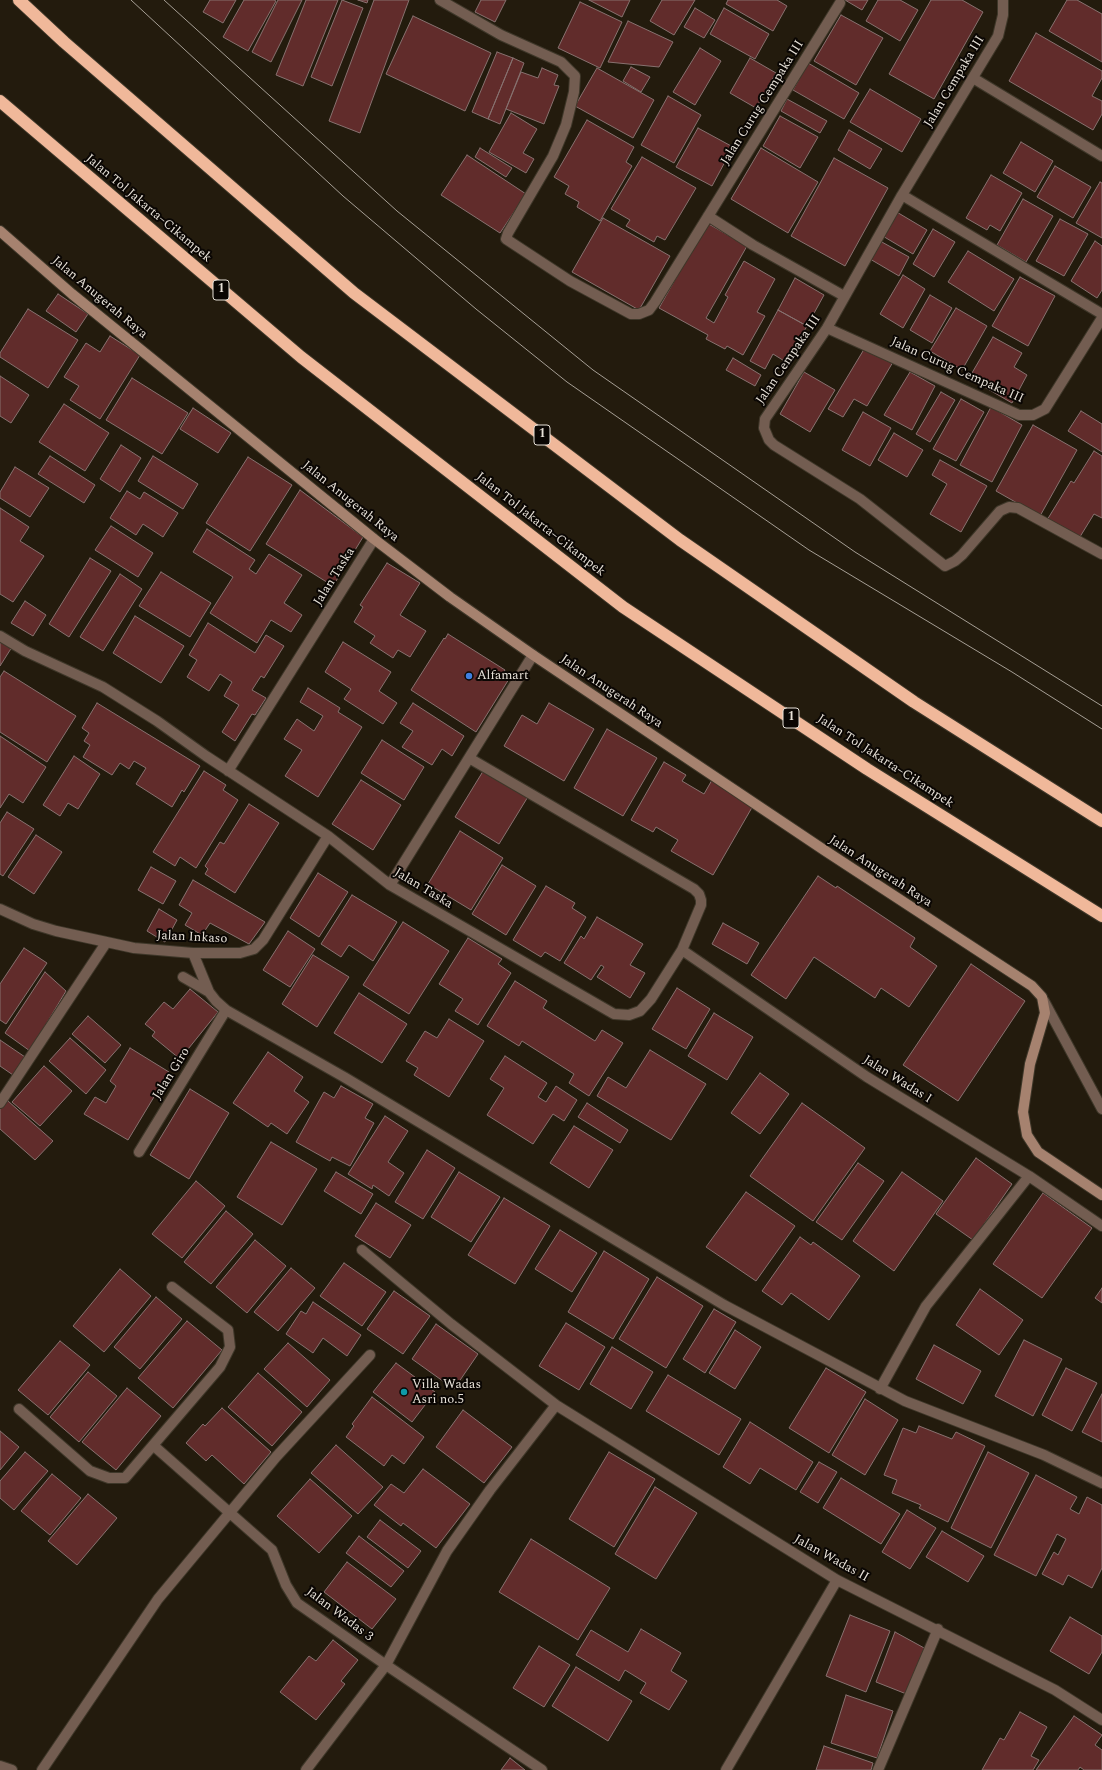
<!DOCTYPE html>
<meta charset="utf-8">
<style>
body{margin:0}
canvas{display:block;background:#231b0d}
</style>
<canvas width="1102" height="1770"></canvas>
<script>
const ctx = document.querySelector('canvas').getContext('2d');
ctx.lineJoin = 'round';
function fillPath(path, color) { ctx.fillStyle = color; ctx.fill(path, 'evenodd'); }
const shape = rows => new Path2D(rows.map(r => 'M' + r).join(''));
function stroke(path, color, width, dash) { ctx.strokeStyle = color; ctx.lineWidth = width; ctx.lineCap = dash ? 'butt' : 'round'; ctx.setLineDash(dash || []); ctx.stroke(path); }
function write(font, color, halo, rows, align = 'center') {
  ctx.font = font + ' Spectral,serif'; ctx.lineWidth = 4; ctx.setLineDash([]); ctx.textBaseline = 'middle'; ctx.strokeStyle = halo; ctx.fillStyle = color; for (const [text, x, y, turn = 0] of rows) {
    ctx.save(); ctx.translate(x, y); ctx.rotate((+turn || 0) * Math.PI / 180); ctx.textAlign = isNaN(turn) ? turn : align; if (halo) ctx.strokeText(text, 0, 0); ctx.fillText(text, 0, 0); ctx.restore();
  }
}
const building = shape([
 [210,0,236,0,223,23,203,12,210,0],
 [244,0,274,0,276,1,248,51,223,37,244,0],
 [278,0,302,0,271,62,252,52,278,0],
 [306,0,338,0,303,86,276,75,306,0],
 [342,0,363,8,332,86,311,77,342,0],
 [358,0,368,0,367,3,358,0],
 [374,0,409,0,360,133,329,121,374,0],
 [481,0,506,0,495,22,475,12,481,0],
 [589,0,630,0,622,17,589,0],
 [662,0,695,0,674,35,650,21,662,0],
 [728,0,777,0,787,6,773,31,726,4,728,0],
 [845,0,868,0,862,10,845,0],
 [878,0,900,0,918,10,900,41,866,21,878,0],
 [931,0,962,0,983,12,934,99,889,74,931,0],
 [1067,0,1077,0,1102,14,1102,62,1049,31,1067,0],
 [580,2,622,22,600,68,558,48,580,2],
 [695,8,715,20,704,38,684,27,695,8],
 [724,8,769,34,755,59,710,34,724,8],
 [841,15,883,38,856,85,814,61,841,15],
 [413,16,491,53,465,111,386,74,413,16],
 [628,21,673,42,659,67,608,62,628,21],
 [1036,33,1102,71,1102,78,1092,96,1102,101,1102,114,1093,130,1009,81,1036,33],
 [700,48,721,61,695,105,673,92,700,48],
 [497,52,513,58,488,119,472,112,497,52],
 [513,58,524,63,500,124,488,119,513,58],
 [750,58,776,73,756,108,730,93,750,58],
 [808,63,859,93,844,119,793,90,808,63],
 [631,67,650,77,641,92,623,81,631,67],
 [542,68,558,75,554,85,559,86,544,124,506,109,521,72,538,78,542,68],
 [597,68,654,100,633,138,575,106,597,68],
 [870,89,921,119,902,152,850,122,870,89],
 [668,96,701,115,674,163,641,145,668,96],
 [787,99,827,121,820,133,781,111,787,99],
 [511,113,537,129,523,153,534,159,526,173,489,152,511,113],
 [780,116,818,137,800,168,763,146,780,116],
 [587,120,634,147,626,162,632,166,600,221,577,207,579,202,565,194,569,186,554,177,587,120],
 [698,128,733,147,712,186,676,167,698,128],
 [849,130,882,149,870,169,838,150,849,130],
 [1021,142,1053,161,1035,192,1003,173,1021,142],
 [480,148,512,168,506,177,475,157,480,148],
 [761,148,818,182,788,233,731,199,761,148],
 [467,155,526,194,500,233,441,195,467,155],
 [642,157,696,188,665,240,657,236,654,242,626,226,630,220,611,209,642,157],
 [834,158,888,188,845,266,791,236,834,158],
 [1055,166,1091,187,1073,218,1037,197,1055,166],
 [991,175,1022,193,1000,231,990,225,987,230,966,218,991,175],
 [1100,182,1102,183,1102,238,1076,223,1100,182],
 [1023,199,1053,216,1026,262,997,245,1023,199],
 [895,211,927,230,913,254,881,235,895,211],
 [603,218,670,256,639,310,572,272,603,218],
 [1060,219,1088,234,1064,276,1036,261,1060,219],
 [707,223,747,246,706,318,714,323,728,297,725,295,744,261,775,279,757,312,765,316,743,355,727,346,725,349,706,339,708,335,659,308,707,223],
 [933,229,955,242,934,277,913,264,933,229],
 [880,241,909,257,899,276,870,259,880,241],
 [1095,241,1102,246,1102,290,1097,298,1071,281,1095,241],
 [968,251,1014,279,994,311,948,282,968,251],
 [903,275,925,289,903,328,880,314,903,275],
 [1020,277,1055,296,1028,346,992,326,1020,277],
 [795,278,824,295,807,326,778,310,795,278],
 [58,294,88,314,76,332,46,311,58,294],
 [930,295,952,308,932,343,910,330,930,295],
 [956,308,987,326,962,370,930,351,956,308],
 [28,309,78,340,48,388,0,357,0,353,28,309],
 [778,310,807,326,786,362,773,354,765,369,750,361,778,310],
 [110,336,140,355,100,419,70,400,79,386,64,377,86,343,100,352,110,336],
 [993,337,1022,353,1014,367,1027,375,1012,403,969,378,993,337],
 [866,346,893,362,867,406,854,399,843,417,828,409,866,346],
 [733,358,761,375,755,386,726,370,733,358],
 [804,372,835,390,810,432,780,414,804,372],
 [910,372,935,386,912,430,884,415,910,372],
 [0,376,29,395,11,423,0,416,0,376],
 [132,378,188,413,162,454,106,420,132,378],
 [941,392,955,400,930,442,916,434,941,392],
 [961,399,984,412,956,461,933,449,961,399],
 [64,404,109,433,85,471,39,442,64,404],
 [991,407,1022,425,992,482,960,465,991,407],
 [193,408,231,433,218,453,180,429,193,408],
 [1081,411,1102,424,1102,452,1068,431,1081,411],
 [863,412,891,428,870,466,842,450,863,412],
 [1033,425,1077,450,1040,516,996,491,1033,425],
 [894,433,923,450,907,477,878,460,894,433],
 [121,445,141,458,120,492,100,479,121,445],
 [1094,451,1102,456,1102,518,1094,514,1078,540,1047,520,1071,481,1074,483,1094,451],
 [50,456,95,485,84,503,38,474,50,456],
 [153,456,198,484,183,509,138,481,153,456],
 [248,457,292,485,250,551,206,523,248,457],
 [940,460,987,486,961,532,930,514,947,484,932,475,940,460],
 [15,467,49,488,30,517,0,498,0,492,15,467],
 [300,490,363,537,333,586,266,544,300,490],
 [127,491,140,499,144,492,178,513,163,537,143,524,136,535,110,518,127,491],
 [0,508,29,527,20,541,44,556,13,602,0,594,0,508],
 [111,526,153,553,138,577,95,550,111,526],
 [207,529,255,560,249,569,256,574,269,554,302,575,284,603,302,615,291,632,271,620,257,643,210,613,233,577,193,552,207,529],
 [90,558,111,571,69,637,49,624,90,558],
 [387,563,420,583,400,615,426,631,410,657,398,650,393,658,370,643,375,636,354,622,363,607,360,605,387,563],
 [161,572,211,603,190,637,139,606,161,572],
 [120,574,142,589,103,651,80,637,120,574],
 [25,601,46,615,33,636,11,623,25,601],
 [135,616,184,646,161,683,113,653,135,616],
 [208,623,255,653,266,635,284,646,264,678,261,676,252,690,266,698,255,715,252,714,235,741,222,732,239,705,224,696,232,682,220,674,209,691,187,677,197,660,189,655,208,623],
 [448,634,505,670,502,675,509,679,476,732,411,690,444,638,445,639,448,634],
 [0,640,12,647,0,666,0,640],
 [343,642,391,672,379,691,397,703,383,724,344,699,351,689,325,672,343,642],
 [4,671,76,716,47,762,0,732,0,677,4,671],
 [308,688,340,708,338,712,362,727,318,797,285,776,302,750,284,739,297,719,314,731,323,716,300,702,308,688],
 [97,703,200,766,184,792,182,790,172,807,136,784,146,768,134,761,129,769,120,763,112,775,83,757,90,745,84,741,89,733,82,728,97,703],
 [413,703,464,736,452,756,442,749,432,765,402,747,413,731,400,723,413,703],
 [549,703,594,729,564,781,504,746,522,715,537,724,549,703],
 [607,729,657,758,623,816,574,788,607,729],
 [0,736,46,767,23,803,9,794,0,808,0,736],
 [382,740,424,767,404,800,361,773,382,740],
 [74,756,100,774,78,809,68,803,60,816,43,805,74,756],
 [664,762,686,775,682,781,704,794,712,780,754,804,713,875,671,851,678,840,656,827,653,832,631,820,664,762],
 [485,768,529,795,499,844,455,817,485,768],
 [204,771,226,785,223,790,238,800,196,868,180,857,175,866,153,852,204,771],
 [361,780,401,805,373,850,332,824,361,780],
 [249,804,279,823,235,893,205,874,208,869,205,866,220,842,224,844,249,804],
 [7,812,34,829,3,876,0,874,0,823,7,812],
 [460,831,503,858,471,910,428,884,460,831],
 [36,835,62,852,34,894,8,877,36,835],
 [502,865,536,886,506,935,472,914,502,865],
 [151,867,176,881,163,904,138,890,151,867],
 [318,873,348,892,319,937,290,918,318,873],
 [818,876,836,888,837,886,915,938,910,947,937,966,909,1007,881,988,875,998,814,957,786,999,751,975,818,876],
 [193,880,265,922,249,944,210,923,202,935,185,925,192,913,179,905,193,880],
 [546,886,575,903,572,908,586,917,560,961,545,952,541,957,513,940,546,886],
 [352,895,397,922,373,961,349,945,341,957,321,944,352,895],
 [159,909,177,920,165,942,147,931,159,909],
 [597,917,643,944,630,965,645,973,630,998,597,977,604,967,601,965,591,980,564,963,581,936,584,939,597,917],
 [403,922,449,951,409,1014,363,985,403,922],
 [723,923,759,943,747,964,712,944,723,923],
 [288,931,315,949,290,987,263,970,288,931],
 [468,938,502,959,498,964,511,973,478,1025,455,1011,463,999,439,984,468,938],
 [24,948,47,963,6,1024,0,1020,0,984,24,948],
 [313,955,349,977,317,1027,282,1004,313,955],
 [971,964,1025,1001,958,1101,903,1065,971,964],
 [45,972,66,991,30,1051,5,1033,45,972],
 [515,981,547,1001,543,1008,595,1041,602,1030,623,1043,589,1096,569,1083,574,1074,522,1041,519,1046,487,1026,515,981],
 [677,988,710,1009,686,1049,652,1029,677,988],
 [190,989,218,1012,180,1059,152,1036,155,1032,145,1024,164,1002,173,1009,190,989],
 [359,993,407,1024,382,1063,334,1033,359,993],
 [714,1013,753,1037,727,1080,688,1056,714,1013],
 [88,1016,121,1045,105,1063,72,1034,88,1016],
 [449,1019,484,1041,449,1097,414,1075,418,1068,406,1061,425,1031,437,1038,449,1019],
 [70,1038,106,1070,86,1094,49,1061,70,1038],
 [0,1040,25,1057,13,1075,0,1066,0,1040],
 [130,1048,169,1072,128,1140,84,1114,95,1097,106,1103,116,1086,110,1081,130,1048],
 [650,1050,706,1084,671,1140,597,1096,608,1077,626,1088,650,1050],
 [268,1052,303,1077,294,1091,309,1102,287,1134,271,1123,268,1127,233,1103,268,1052],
 [505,1056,547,1083,538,1097,546,1102,556,1086,577,1100,564,1121,553,1114,533,1144,487,1115,504,1088,490,1079,505,1056],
 [44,1066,72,1091,40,1126,12,1102,44,1066],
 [760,1073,789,1094,760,1134,731,1113,760,1073],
 [341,1086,373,1104,365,1118,374,1123,350,1166,332,1157,330,1161,296,1142,324,1092,334,1098,341,1086],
 [190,1089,229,1113,189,1179,150,1155,190,1089],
 [8,1101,53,1141,35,1160,0,1129,0,1109,8,1101],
 [587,1103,628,1130,620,1143,578,1117,587,1103],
 [802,1103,865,1148,813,1221,750,1176,802,1103],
 [385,1116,408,1131,388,1162,404,1173,389,1196,373,1185,372,1189,348,1174,385,1116],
 [574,1126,613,1150,589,1188,550,1163,574,1126],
 [271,1142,317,1169,282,1225,237,1197,271,1142],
 [427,1150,455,1168,423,1219,395,1202,427,1150],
 [976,1158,1012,1184,973,1240,936,1214,976,1158],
 [858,1163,884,1181,842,1240,816,1222,858,1163],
 [336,1172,373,1194,361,1214,324,1191,336,1172],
 [459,1172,500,1197,471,1242,431,1217,459,1172],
 [902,1172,943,1201,894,1271,853,1241,902,1172],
 [196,1181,225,1206,182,1258,152,1234,196,1181],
 [746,1192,795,1226,756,1281,706,1247,746,1192],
 [1043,1193,1092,1228,1042,1298,993,1264,1043,1193],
 [504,1198,550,1226,515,1284,468,1255,504,1198],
 [376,1203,411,1225,390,1258,355,1236,376,1203],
 [226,1211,253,1234,211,1284,184,1262,226,1211],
 [560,1230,597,1253,572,1292,535,1269,560,1230],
 [800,1237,811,1245,813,1242,860,1276,829,1320,791,1293,782,1305,762,1291,800,1237],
 [255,1240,286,1266,247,1313,216,1287,255,1240],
 [604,1251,649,1279,613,1339,568,1312,604,1251],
 [344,1263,386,1292,362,1326,320,1296,344,1263],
 [291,1268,315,1288,278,1331,254,1312,291,1268],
 [120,1269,151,1296,104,1352,73,1326,120,1269],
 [657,1277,703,1306,666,1368,619,1339,657,1277],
 [1102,1288,1102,1303,1095,1298,1102,1288],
 [980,1289,1023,1320,999,1355,956,1325,980,1289],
 [394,1291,430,1316,403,1354,367,1329,394,1291],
 [156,1297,182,1319,140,1369,114,1347,156,1297],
 [313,1302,361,1335,347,1356,323,1338,313,1353,286,1334,301,1311,306,1314,313,1302],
 [714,1309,736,1322,705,1373,683,1359,714,1309],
 [187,1321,222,1350,173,1408,138,1378,187,1321],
 [566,1323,605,1347,579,1390,539,1366,566,1323],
 [436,1324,478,1354,454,1389,412,1359,436,1324],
 [735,1330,761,1347,735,1389,709,1373,735,1330],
 [1024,1340,1062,1359,1033,1416,995,1396,1024,1340],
 [60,1341,90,1365,48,1415,18,1390,60,1341],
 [288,1343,330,1380,307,1407,264,1369,288,1343],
 [934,1345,981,1371,963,1404,916,1379,934,1345],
 [612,1347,653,1372,631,1409,590,1384,612,1347],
 [396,1363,435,1392,412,1422,373,1392,396,1363],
 [826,1368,866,1392,829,1453,789,1428,826,1368],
 [1066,1368,1097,1383,1072,1431,1042,1415,1066,1368],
 [88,1372,117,1396,79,1442,50,1417,88,1372],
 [258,1373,302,1412,272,1446,228,1407,258,1373],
 [668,1375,741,1419,719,1455,646,1411,668,1375],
 [127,1388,161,1416,116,1470,82,1442,127,1388],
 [1102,1394,1102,1442,1082,1432,1102,1394],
 [372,1397,424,1437,404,1464,392,1455,384,1466,346,1437,354,1426,352,1424,372,1397],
 [865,1399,898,1420,865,1475,832,1455,865,1399],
 [222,1408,271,1452,244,1484,212,1455,206,1461,186,1443,203,1424,205,1426,222,1408],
 [463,1410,512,1447,484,1483,436,1447,463,1410],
 [750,1422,813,1462,796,1490,760,1468,750,1484,723,1467,750,1422],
 [919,1426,952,1439,956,1432,985,1446,948,1522,919,1508,921,1505,892,1493,897,1480,884,1475,903,1428,916,1433,919,1426],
 [0,1431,19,1447,0,1470,0,1431],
 [336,1445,383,1487,358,1514,311,1473,336,1445],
 [25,1452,48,1471,14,1510,0,1498,0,1481,25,1452],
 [609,1452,655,1479,614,1547,569,1519,609,1452],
 [988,1452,1029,1473,991,1548,951,1528,988,1452],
 [819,1462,837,1472,818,1503,800,1492,819,1462],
 [423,1469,470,1504,436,1548,403,1523,401,1526,374,1505,391,1484,404,1493,423,1469],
 [52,1474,81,1498,50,1535,21,1511,52,1474],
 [1036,1475,1077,1497,1070,1509,1079,1514,1087,1497,1102,1505,1102,1568,1092,1588,1068,1575,1063,1585,1042,1574,1054,1552,1058,1555,1066,1539,1057,1534,1036,1576,994,1555,1036,1475],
 [841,1478,900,1514,881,1544,823,1508,841,1478],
 [310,1479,352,1516,319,1553,277,1516,310,1479],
 [655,1487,697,1513,656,1579,615,1554,655,1487],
 [88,1494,117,1518,77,1565,48,1541,88,1494],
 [907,1510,936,1528,910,1569,882,1552,907,1510],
 [380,1520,421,1551,408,1568,367,1537,380,1520],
 [942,1531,984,1556,968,1582,926,1557,942,1531],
 [359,1536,404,1571,391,1587,346,1553,359,1536],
 [531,1539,610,1588,578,1640,499,1592,531,1539],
 [347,1562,396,1599,372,1629,324,1592,347,1562],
 [850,1615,890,1631,866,1692,826,1676,850,1615],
 [1070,1617,1102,1636,1102,1652,1089,1674,1050,1651,1070,1617],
 [641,1629,681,1653,671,1671,687,1681,669,1710,640,1693,646,1683,625,1670,619,1681,576,1655,591,1630,628,1652,641,1629],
 [895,1632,926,1649,909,1695,876,1682,895,1632],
 [333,1640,358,1660,341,1681,345,1684,316,1720,280,1692,309,1656,316,1661,333,1640],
 [539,1646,570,1665,544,1707,513,1688,539,1646],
 [576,1667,632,1701,608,1741,552,1706,576,1667],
 [846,1695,893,1711,877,1758,831,1743,846,1695],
 [1020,1712,1047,1727,1031,1756,1039,1760,1033,1770,982,1770,1000,1738,1004,1740,1020,1712],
 [1074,1716,1102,1735,1095,1745,1102,1750,1102,1770,1084,1770,1080,1767,1078,1770,1036,1770,1074,1716],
 [824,1746,873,1763,871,1770,816,1770,824,1746],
 [510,1758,525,1770,501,1770,510,1758]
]);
fillPath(building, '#612c2b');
stroke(building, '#87716f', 1);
const lane = shape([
 [1044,1001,1102,1109]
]);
const street = shape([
 [440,0,501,35,561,62,575,76,574,92,566,125,553,156,508,233,506,239,570,281,631,314,639,314,649,310,655,302,840,3],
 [1003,0,1003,15,998,36,902,195,827,328,765,419,764,428,769,440,774,445,860,499,945,566,955,561,962,555,1000,511,1009,507,1018,508,1102,554],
 [973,78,1102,156],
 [902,195,1102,314],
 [708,216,753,245,844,296],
 [827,328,1019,415,1033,415,1045,409,1102,318],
 [0,636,25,651,103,687,157,721,206,756,328,836,390,885,614,1014,629,1015,640,1011,651,999,682,950,701,905,701,900,699,894,694,889,469,758],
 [228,771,374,539],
 [390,885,533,655],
 [0,909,33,924,56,931,134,948,193,953,240,953,254,949,263,940,328,836],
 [682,950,867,1077,1029,1176,1102,1226],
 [193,953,209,992,216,1001,226,1010,344,1077,724,1305,905,1401,1044,1455,1102,1483],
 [183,977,209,992],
 [0,1103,106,943],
 [139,1152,226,1010],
 [362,1250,451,1324,556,1405,837,1580,1055,1690,1102,1720],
 [880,1389,926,1306,1029,1176],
 [19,1409,90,1471,109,1478,125,1478,220,1367,230,1347,228,1330,172,1287],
 [154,1446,272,1550,286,1585,297,1603,386,1665,542,1770],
 [0,1766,12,1770],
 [42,1770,158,1599,276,1457,370,1355],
 [306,1770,386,1665,447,1551,490,1490,556,1405],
 [726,1770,837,1580],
 [878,1770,938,1629]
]);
const secondary = shape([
 [0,231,72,294,374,539,450,597,533,655,824,850,1032,986,1042,997,1045,1013,1030,1064,1023,1112,1027,1135,1038,1152,1102,1195]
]);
const highway = shape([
 [19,0,64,42,354,293,680,540,914,702,1102,821],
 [0,101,301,357,623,607,867,769,1102,916]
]);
stroke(lane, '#3e3729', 12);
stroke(street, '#3e3729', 12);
stroke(secondary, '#3e3729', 12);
stroke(highway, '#3e3729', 14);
stroke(lane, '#735d51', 10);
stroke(street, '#735d51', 10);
stroke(secondary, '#a6826f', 10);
stroke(highway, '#f0b89a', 12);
stroke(shape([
 [131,0,343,196,476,309,567,382,809,550,1012,672,1102,729],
 [164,0,397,211,593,370,855,552,1102,706]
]), '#a59e94', 1);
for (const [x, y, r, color] of [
 [469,676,4,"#3f7fe0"],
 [404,1392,4,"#0f9aa8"]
]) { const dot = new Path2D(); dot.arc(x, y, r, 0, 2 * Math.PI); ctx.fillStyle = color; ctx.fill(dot); stroke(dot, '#0a0603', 1.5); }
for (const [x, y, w] of [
 [221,290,16],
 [542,435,16],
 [791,718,16]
]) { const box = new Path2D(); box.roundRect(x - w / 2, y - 10, w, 20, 3); ctx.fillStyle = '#0a0603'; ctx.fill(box); stroke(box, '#e7e1d8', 1); }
write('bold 12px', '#e7e1d8', null, [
 ["1",221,290],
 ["1",542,435],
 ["1",791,718]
]);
write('13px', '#e7e1d8', '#0a0603', [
 ["Jalan Cempaka III",955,82,-59],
 ["Jalan Curug Cempaka III",763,103,-58],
 ["Jalan Tol Jakarta–Cikampek",148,209,40],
 ["Jalan Anugerah Raya",99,298,40],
 ["Jalan Cempaka III",789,360,-56],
 ["Jalan Curug Cempaka III",957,371,24],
 ["Jalan Anugerah Raya",350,502,39],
 ["Jalan Tol Jakarta–Cikampek",540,525,38],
 ["Jalan Taska",335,577,-58],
 ["Jalan Anugerah Raya",611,692,34],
 ["Jalan Tol Jakarta–Cikampek",885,762,33],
 ["Jalan Anugerah Raya",880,872,33],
 ["Jalan Taska",423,889,31],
 ["Jalan Inkaso",192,938,3],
 ["Jalan Giro",172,1074,-58],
 ["Jalan Wadas I",897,1080,32],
 ["Jalan Wadas II",831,1559,29],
 ["Jalan Wadas 3",339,1615,37]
]);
write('13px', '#e7e1d8', '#0a0603', [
 ["Alfamart",477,676],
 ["Villa Wadas",412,1385],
 ["Asri no.5",412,1400]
], 'left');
</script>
